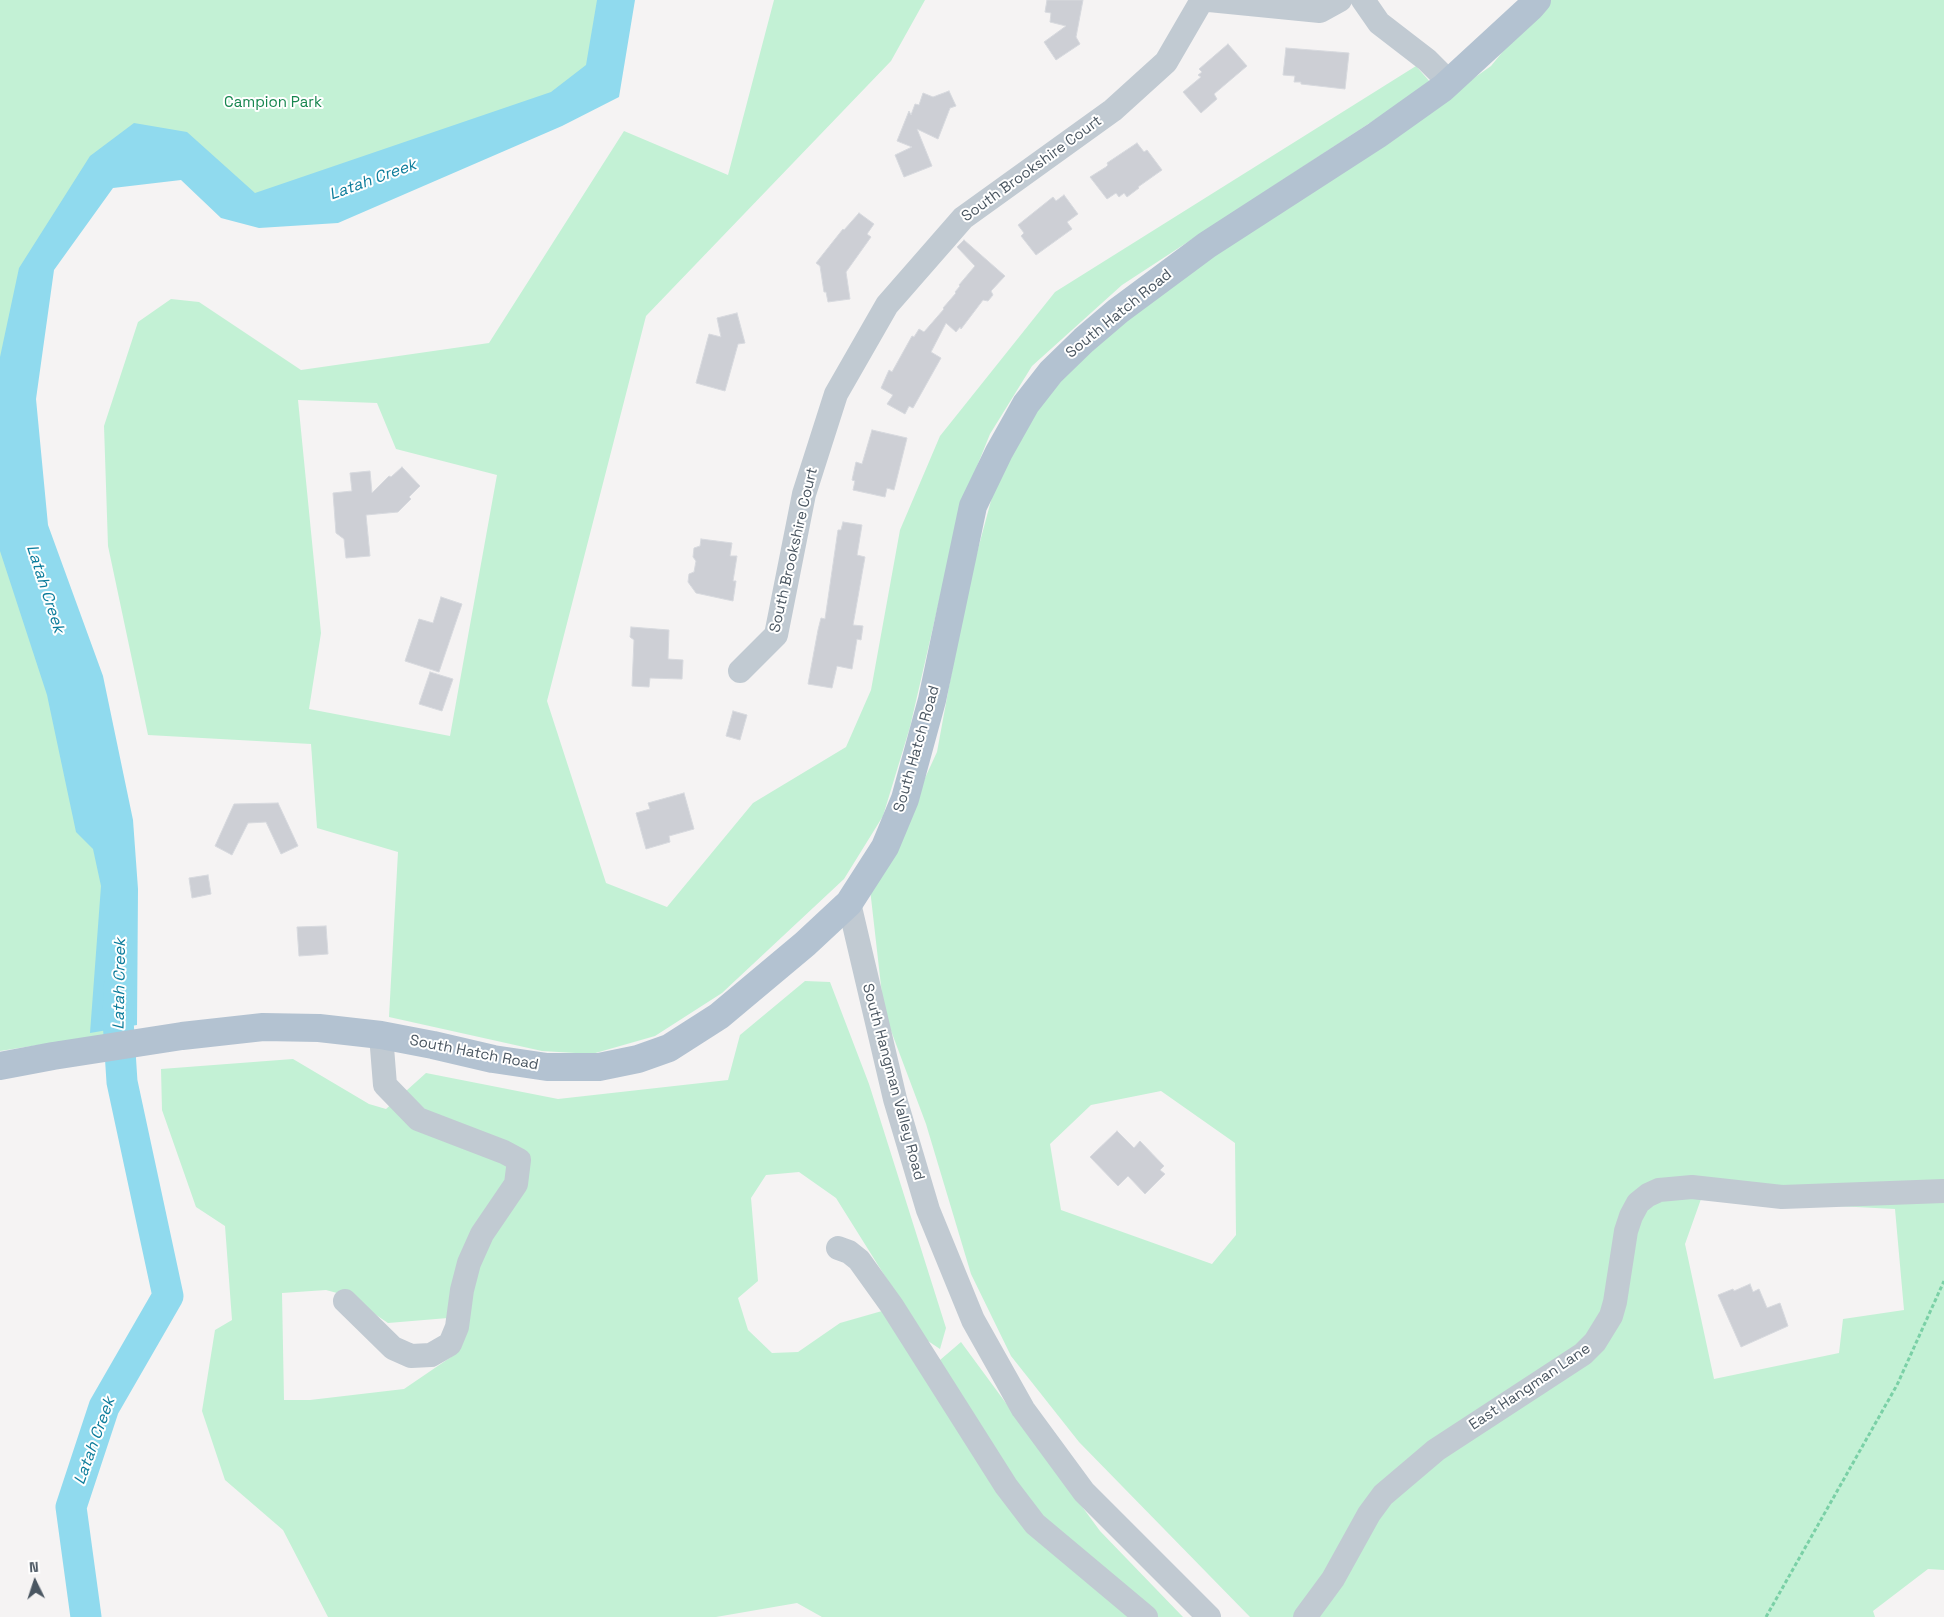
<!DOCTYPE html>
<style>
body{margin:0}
#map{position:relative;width:1944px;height:1617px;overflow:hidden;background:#f5f3f3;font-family:"Space Grotesk",sans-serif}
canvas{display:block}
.north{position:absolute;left:10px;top:1557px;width:50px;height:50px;-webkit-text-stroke:4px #fff;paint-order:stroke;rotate:356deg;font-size:14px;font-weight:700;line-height:20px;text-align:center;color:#4a5661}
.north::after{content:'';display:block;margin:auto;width:18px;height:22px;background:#4a5661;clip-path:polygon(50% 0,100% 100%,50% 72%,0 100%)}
</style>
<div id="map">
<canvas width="1944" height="1617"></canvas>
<div class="north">N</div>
</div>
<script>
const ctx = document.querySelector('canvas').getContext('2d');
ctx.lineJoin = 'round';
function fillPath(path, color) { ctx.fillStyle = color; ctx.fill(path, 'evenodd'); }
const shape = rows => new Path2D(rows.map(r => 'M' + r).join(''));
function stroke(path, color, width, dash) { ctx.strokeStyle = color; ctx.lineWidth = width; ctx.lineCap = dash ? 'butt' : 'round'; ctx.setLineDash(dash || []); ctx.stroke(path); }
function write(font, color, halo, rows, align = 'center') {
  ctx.font = font + ' "Space Grotesk",sans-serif'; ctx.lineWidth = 4; ctx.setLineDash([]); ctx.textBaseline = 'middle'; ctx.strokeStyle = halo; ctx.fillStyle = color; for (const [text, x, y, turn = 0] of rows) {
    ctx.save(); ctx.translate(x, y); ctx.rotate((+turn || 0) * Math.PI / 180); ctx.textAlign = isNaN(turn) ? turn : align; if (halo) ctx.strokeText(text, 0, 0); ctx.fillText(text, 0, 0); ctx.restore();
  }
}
fillPath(shape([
 [0,0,616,0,603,76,258,209,143,153,41,266,16,397,122,880,128,1031,0,1051],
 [774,0,925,0,891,61,646,316,547,701,606,883,667,907,753,803,846,747,871,690,900,530,940,436,1055,292,1416,66,1431,83,1122,285,1032,366,990,434,961,506,910,727,883,816,844,879,722,993,655,1036,592,1054,542,1051,389,1017,398,852,317,828,311,744,148,735,108,546,104,426,138,322,171,299,199,302,301,370,489,343,624,131,728,175],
 [298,400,377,403,396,449,497,475,450,736,309,709,321,633],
 [1545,0,1944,0,1944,1570,1928,1569,1873,1611,1875,1617,1250,1617,1079,1442,1011,1356,971,1274,926,1124,884,1012,870,889,907,817,937,752,957,643,974,564,996,482,1032,417,1079,359,1161,289,1406,126,1491,66],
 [1161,1091,1235,1143,1236,1235,1212,1264,1061,1210,1050,1144,1091,1105],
 [1701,1199,1895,1209,1904,1310,1843,1319,1839,1353,1714,1379,1685,1244],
 [805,981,830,982,869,1084,946,1328,940,1349,925,1339,940,1360,961,1342,1100,1531,1183,1617,822,1617,797,1603,716,1617,328,1617,283,1530,225,1480,202,1411,215,1330,232,1320,225,1226,196,1207,162,1110,161,1069,293,1059,369,1104,386,1109,426,1073,558,1099,728,1080,740,1035],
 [799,1172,836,1198,903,1305,840,1323,798,1352,772,1353,748,1330,738,1298,758,1281,751,1198,766,1175],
 [326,1290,348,1296,388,1323,460,1317,451,1357,404,1389,310,1400,284,1400,282,1293]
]), '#c3f1d5');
fillPath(shape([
 [597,0,635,0,619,97,562,126,338,223,259,228,221,218,181,180,113,188,54,270,36,399,48,525,103,676,133,820,138,889,137,1025,90,1033,101,886,93,849,76,832,47,695,0,551,0,357,19,268,90,156,134,123,187,132,255,193,551,92,586,65]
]), '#90daee');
stroke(shape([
 [86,1617,71,1507,104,1407,168,1296,122,1082,118,1020,119,987]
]), '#90daee', 31);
const building = shape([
 [1047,0,1083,0,1076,37,1080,44,1056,60,1044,42,1066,26,1050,22,1051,13,1045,12,1047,0],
 [1228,44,1247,66,1214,94,1217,99,1201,113,1183,92,1201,77,1198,75,1202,72,1199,69,1228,44],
 [1286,48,1349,53,1345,89,1301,84,1301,82,1294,82,1295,76,1283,75,1286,48],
 [949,91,956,106,950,108,938,139,917,129,932,166,904,177,895,155,912,147,897,141,909,111,911,115,915,104,919,105,923,93,933,97,949,91],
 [1137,143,1144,152,1147,150,1162,170,1138,187,1139,188,1127,197,1124,193,1119,197,1116,193,1107,199,1090,177,1106,167,1108,165,1107,163,1137,143],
 [1064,195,1078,214,1067,222,1072,229,1036,255,1021,236,1024,233,1018,225,1053,197,1056,201,1064,195],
 [859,213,874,224,867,234,871,237,846,272,850,299,828,302,826,292,824,292,820,266,816,263,843,229,844,230,859,213],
 [964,240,1005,276,991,291,993,295,988,301,983,300,961,329,960,327,956,332,946,323,931,352,941,358,913,408,909,406,905,414,887,404,893,395,881,388,889,370,892,372,912,336,914,337,919,329,924,332,944,309,943,308,956,293,955,292,960,286,959,285,975,266,957,247,964,240],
 [737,313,745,343,738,344,725,391,696,383,709,334,721,337,717,318,737,313],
 [872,430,907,438,894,490,887,488,885,497,853,490,855,481,852,480,856,462,862,464,872,430],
 [402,467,420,486,409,497,411,499,398,512,366,515,370,556,346,558,344,539,336,533,333,493,352,491,350,473,370,471,372,493,389,476,391,477,402,467],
 [843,522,862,525,857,555,865,557,853,625,863,626,861,640,857,639,852,669,837,666,832,688,808,684,818,630,821,618,825,619,838,530,841,530,843,522],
 [701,539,732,543,730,556,737,556,733,581,736,581,733,601,696,593,688,582,689,574,694,572,696,561,693,557,694,548,700,546,701,539],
 [441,597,462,604,439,672,405,661,419,619,433,623,441,597],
 [631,627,669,630,668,659,683,660,682,679,650,678,649,687,632,686,634,640,630,637,631,627],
 [430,672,453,679,442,711,419,704,430,672],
 [733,711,747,715,740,740,726,736,733,711],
 [684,793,694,829,669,836,670,842,646,849,636,813,650,809,648,803,684,793],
 [278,803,298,846,281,854,266,822,248,823,232,855,215,846,234,804,278,803],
 [208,875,211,894,192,898,189,878,208,875],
 [326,926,328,954,299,956,297,927,326,926],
 [1117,1131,1134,1148,1140,1141,1164,1166,1160,1170,1165,1174,1145,1194,1128,1176,1118,1186,1090,1157,1117,1131],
 [1750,1284,1753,1292,1759,1289,1767,1308,1780,1303,1788,1326,1741,1347,1718,1295,1733,1289,1734,1291,1750,1284]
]);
fillPath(building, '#cdcfd5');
stroke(building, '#d7d9de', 1);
stroke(shape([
 [1766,1617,1897,1385,1944,1281]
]), '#7ad0a6', 3, [4, 2.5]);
stroke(shape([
 [1209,0,1320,11,1340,0],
 [1363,0,1379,23,1427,60,1450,83],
 [740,671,776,635,804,494,836,394,887,305,963,218,1113,110,1166,62,1202,0],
 [849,903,895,1099,928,1210,973,1320,1023,1409,1084,1492,1209,1617],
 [838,1248,849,1252,859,1260,892,1306,1006,1486,1035,1524,1146,1617],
 [345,1301,393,1348,411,1356,431,1355,450,1344,457,1327,462,1290,469,1263,482,1234,516,1184,519,1160,504,1152,418,1119,385,1085,381,1035],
 [1305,1617,1333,1579,1369,1514,1383,1495,1436,1450,1583,1354,1595,1342,1611,1316,1615,1302,1626,1231,1631,1216,1638,1203,1648,1195,1659,1190,1692,1187,1782,1197,1944,1191]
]), '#c1cad2', 24);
stroke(shape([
 [0,1066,53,1056,182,1036,263,1027,319,1028,381,1035,433,1045,493,1059,547,1067,599,1067,638,1059,669,1048,719,1016,805,944,849,903,885,847,905,799,932,700,973,506,999,452,1026,404,1051,372,1084,340,1118,311,1207,245,1377,135,1443,88,1531,7,1537,0]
]), '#b3c2d1', 28);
write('15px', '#17864f', '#fff', [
 ["Campion Park",273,103]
]);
write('15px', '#4a5661', '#fff', [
 ["South Brookshire Court",1032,169,-36],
 ["South Hatch Road",1119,314,-39],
 ["South Brookshire Court",794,550,-77],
 ["South Hatch Road",917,749,-74],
 ["South Hatch Road",474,1053,11],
 ["South Hangman Valley Road",893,1082,75],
 ["East Hangman Lane",1530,1387,-34]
]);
write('italic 16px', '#0c7c9b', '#fff', [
 ["Latah Creek",373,180,-20],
 ["Latah Creek",45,589,72],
 ["Latah Creek",120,984,-89],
 ["Latah Creek",95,1441,-70]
]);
</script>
